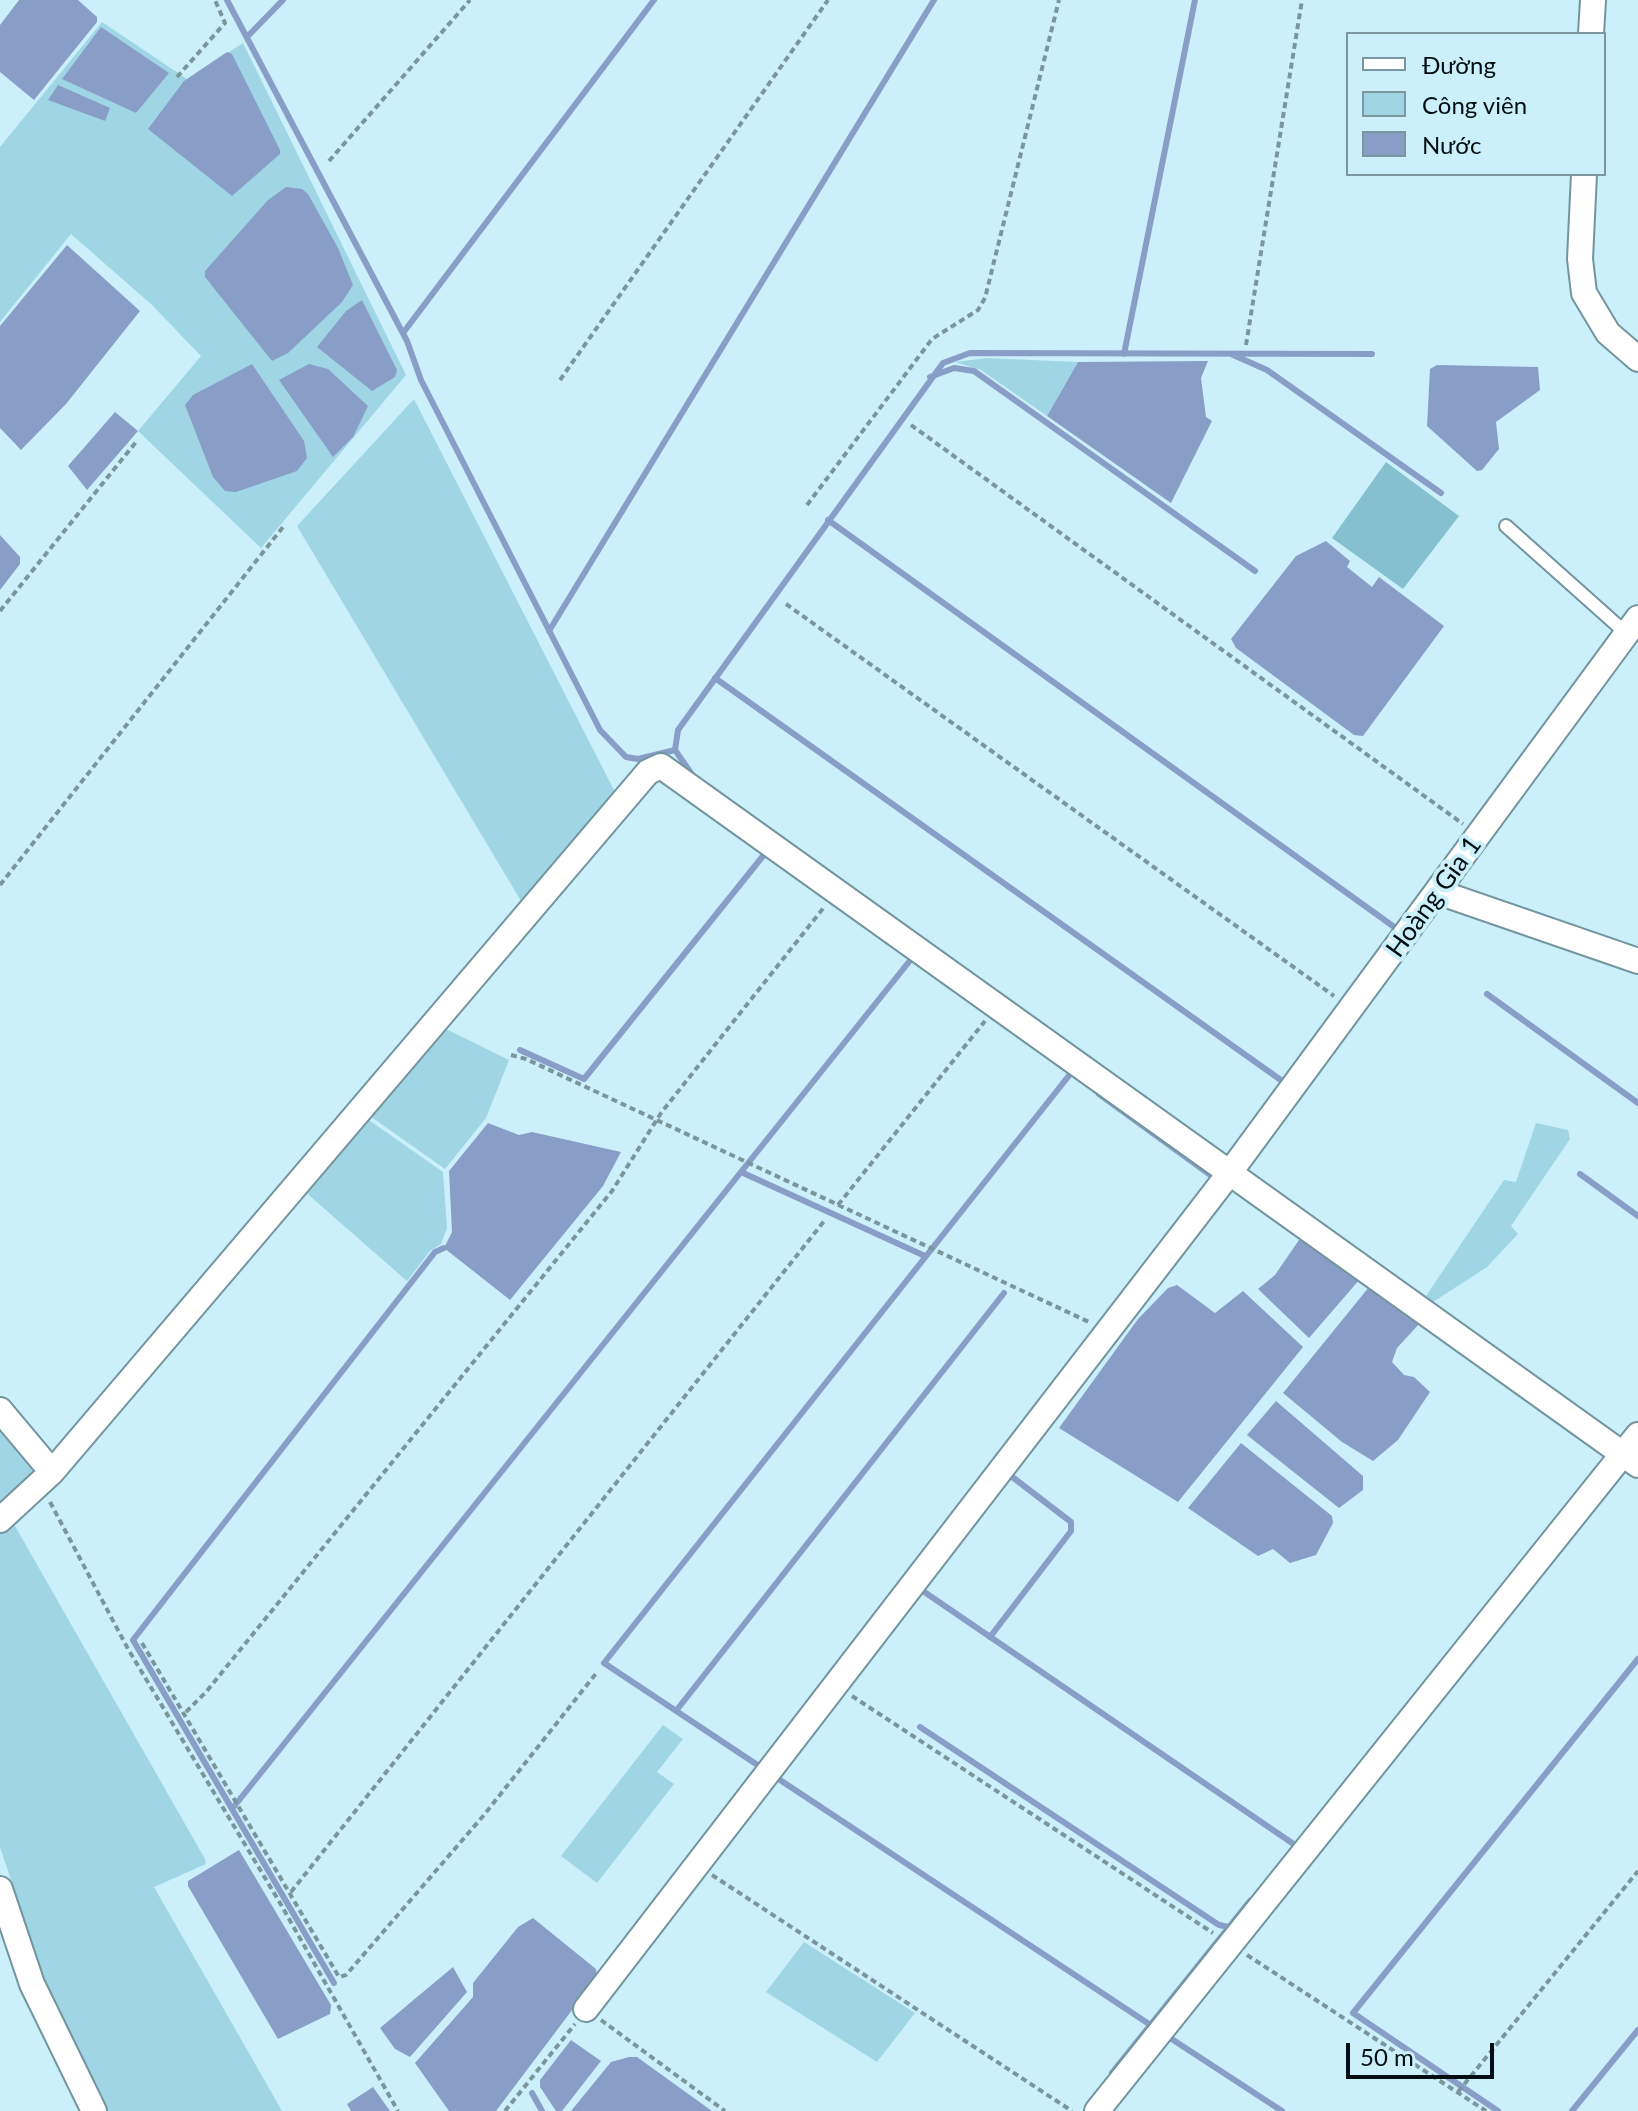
<!DOCTYPE html>
<meta charset="utf-8">
<style>
body{margin:0}
#map{position:relative;width:1638px;height:2111px;overflow:hidden;background:#cbf0fb;font-family:Lato,sans-serif}
canvas{display:block}
.legend{position:absolute;left:1346px;top:32px;width:260px;height:144px;box-sizing:border-box;background:#cbf0fb;border:2px solid #7b969e;margin:0;padding:10px 14px;list-style:none;font-size:24px;color:#030e12}
.legend li{display:flex;align-items:center;gap:16px;height:40px}
.legend b{width:40px;border:2px solid #7b969e}
.scale{position:absolute;left:1346px;top:2043px;width:148px;height:36px;box-sizing:border-box;border:4px solid #030e12;border-top:0;padding-left:10px;font-size:24px;line-height:28px;white-space:nowrap;color:#030e12;-webkit-text-stroke:6px #cbf0fb;paint-order:stroke}
</style>
<div id="map">
<canvas width="1638" height="2111"></canvas>
<ul class="legend">
<li><b style="height:10px;background:#fff"></b>Đường</li>
<li><b style="height:22px;background:#a0d5e5"></b>Công viên</li>
<li><b style="height:22px;background:#899ec7"></b>Nước</li>
</ul>
<div class="scale">50 m</div>
</div>
<script>
const ctx = document.querySelector('canvas').getContext('2d');
ctx.lineJoin = 'round';
function fillPath(path, color) { ctx.fillStyle = color; ctx.fill(path, 'evenodd'); }
const shape = rows => new Path2D(rows.map(r => 'M' + r).join(''));
function stroke(path, color, width, dash) { ctx.strokeStyle = color; ctx.lineWidth = width; ctx.lineCap = dash ? 'butt' : 'round'; ctx.setLineDash(dash || []); ctx.stroke(path); }
function write(font, color, halo, rows, align = 'center') {
  ctx.font = font + ' Lato,sans-serif'; ctx.lineWidth = 8; ctx.setLineDash([]); ctx.textBaseline = 'middle'; ctx.strokeStyle = halo; ctx.fillStyle = color; for (const [text, x, y, turn = 0] of rows) {
    ctx.save(); ctx.translate(x, y); ctx.rotate((+turn || 0) * Math.PI / 180); ctx.textAlign = isNaN(turn) ? turn : align; if (halo) ctx.strokeText(text, 0, 0); ctx.fillText(text, 0, 0); ctx.restore();
  }
}
fillPath(shape([
 [102,22,187,79,243,43,406,375,261,548,138,431,201,356,152,305,71,234,0,322,0,147],
 [986,358,1078,362,1047,416,981,370,955,362],
 [414,399,616,794,524,906,297,526],
 [444,1028,509,1060,486,1118,445,1169,370,1116],
 [366,1118,443,1172,447,1228,441,1244,430,1251,407,1281,303,1190],
 [1536,1123,1568,1130,1570,1139,1511,1226,1518,1234,1487,1267,1433,1302,1426,1296,1504,1180,1516,1182],
 [0,1420,38,1466,38,1475,0,1512],
 [11,1519,205,1859,206,1864,154,1887,282,2111,108,2111,56,2005,38,1962,0,1847,0,1528],
 [663,1725,683,1739,657,1772,674,1784,597,1883,561,1856],
 [804,1942,915,2013,877,2062,766,1992]
]), '#a0d5e5');
fillPath(shape([
 [1386,462,1459,516,1403,589,1332,538]
]), '#85c0d0');
fillPath(shape([
 [19,0,78,0,97,17,97,22,34,100,0,72,0,25],
 [101,27,169,73,136,113,62,79],
 [227,52,232,54,280,150,280,154,232,196,148,129,184,81],
 [58,85,110,108,105,121,48,100],
 [286,187,302,189,308,194,338,248,353,285,342,302,288,353,272,361,205,277,205,271,268,200],
 [67,245,140,311,66,404,21,450,0,428,0,326],
 [362,300,397,370,395,377,372,391,317,347,346,311],
 [1208,361,1201,378,1206,417,1212,421,1171,503,1047,416,1078,362],
 [252,364,304,441,307,458,297,471,236,492,225,491,213,477,185,405,193,395],
 [309,364,328,369,368,406,353,437,333,457,279,380],
 [1437,365,1538,367,1540,390,1496,422,1499,449,1482,470,1477,471,1427,426,1430,369],
 [115,412,138,431,87,490,68,466],
 [0,535,20,557,20,564,0,590],
 [1326,541,1350,561,1347,567,1372,587,1379,577,1444,626,1363,736,1354,735,1236,648,1231,639,1296,556],
 [488,1123,519,1135,532,1132,621,1152,603,1186,510,1300,444,1248,452,1232,449,1171],
 [1301,1237,1360,1279,1309,1338,1258,1289,1275,1275],
 [1177,1285,1215,1313,1243,1291,1303,1347,1178,1502,1059,1428,1138,1319,1168,1288],
 [1369,1287,1420,1323,1397,1348,1392,1362,1404,1375,1414,1377,1430,1392,1398,1440,1373,1461,1342,1442,1283,1393],
 [1276,1401,1363,1476,1363,1490,1339,1508,1247,1435],
 [1241,1443,1332,1516,1333,1523,1316,1555,1290,1563,1273,1549,1258,1556,1188,1508],
 [239,1850,331,2005,330,2014,278,2039,188,1886,188,1881],
 [533,1918,596,1969,597,1977,496,2111,449,2111,415,2063,473,1997,473,1983,518,1927],
 [453,1967,467,1992,410,2057,395,2049,380,2028],
 [571,2040,601,2061,562,2111,556,2111,540,2087,540,2080],
 [629,2057,637,2057,712,2111,571,2111,611,2062],
 [373,2087,390,2111,351,2111,347,2104]
]), '#899ec7');
stroke(shape([
 [227,0,407,341,421,380,600,730,626,757,638,759,675,750],
 [247,37,283,0],
 [403,333,654,0],
 [1124,354,1195,0],
 [1231,354,1267,370,1441,493],
 [930,377,954,368,974,371,1255,571],
 [828,520,1397,929],
 [549,631,934,0],
 [715,678,1285,1083],
 [693,776,675,750,678,730,943,363,970,353,1372,354],
 [1487,994,1638,1103],
 [520,1050,584,1079,767,851],
 [1099,1094,1209,1174],
 [741,1172,925,1256],
 [1580,1174,1638,1216],
 [920,1589,1295,1845],
 [990,1637,1071,1531,1071,1522,1011,1476],
 [676,1711,1004,1293],
 [920,1727,1219,1925,1229,1927],
 [765,1770,604,1663,1071,1073],
 [774,1776,1155,2028],
 [232,1809,912,958],
 [334,1983,133,1640,435,1252,444,1248],
 [1164,2034,1282,2111],
 [1112,2073,1250,1901],
 [532,2093,542,2111],
 [1498,2111,1353,2013,1638,1659],
 [1572,2111,1638,2030]
]), '#899ec7', 6);
const lane = shape([
 [1506,526,1627,634]
]);
const street = shape([
 [1591,34,1593,0],
 [1584,174,1580,259,1584,293,1608,333,1638,359],
 [1438,892,1638,961],
 [0,1410,52,1472],
 [0,1520,52,1472,648,772,661,766,1638,1465],
 [0,1889,32,1984,94,2111],
 [586,2009,1228,1175,1638,618],
 [1097,2111,1638,1435]
]);
stroke(lane, '#73959f', 16);
stroke(street, '#73959f', 28);
stroke(shape([
 [177,77,225,23,215,0],
 [329,161,470,0],
 [1246,345,1302,0],
 [560,380,828,0],
 [911,425,1463,824],
 [807,505,932,339,978,310,985,298,1059,0],
 [786,604,1334,996],
 [0,611,136,442],
 [0,885,283,527],
 [511,1055,526,1059,1089,1322],
 [838,1205,985,1021],
 [50,1502,128,1649,280,1903,398,2111],
 [142,1643,339,1977,346,1975,484,1815,598,1671],
 [852,1696,1213,1933],
 [186,1712,206,1692,612,1191,661,1113,825,906],
 [712,1875,1072,2111],
 [291,1892,825,1220],
 [1247,1955,1486,2111],
 [601,2020,725,2111],
 [1458,2092,1638,1871],
 [505,2111,575,2024]
]), '#7a959d', 4, [6, 4]);
stroke(lane, '#fff', 12);
stroke(street, '#fff', 24);
write('26px', '#030e12', '#cbf0fb', [
 ["Hoàng Gia 1",1434,897,-54]
]);
</script>
